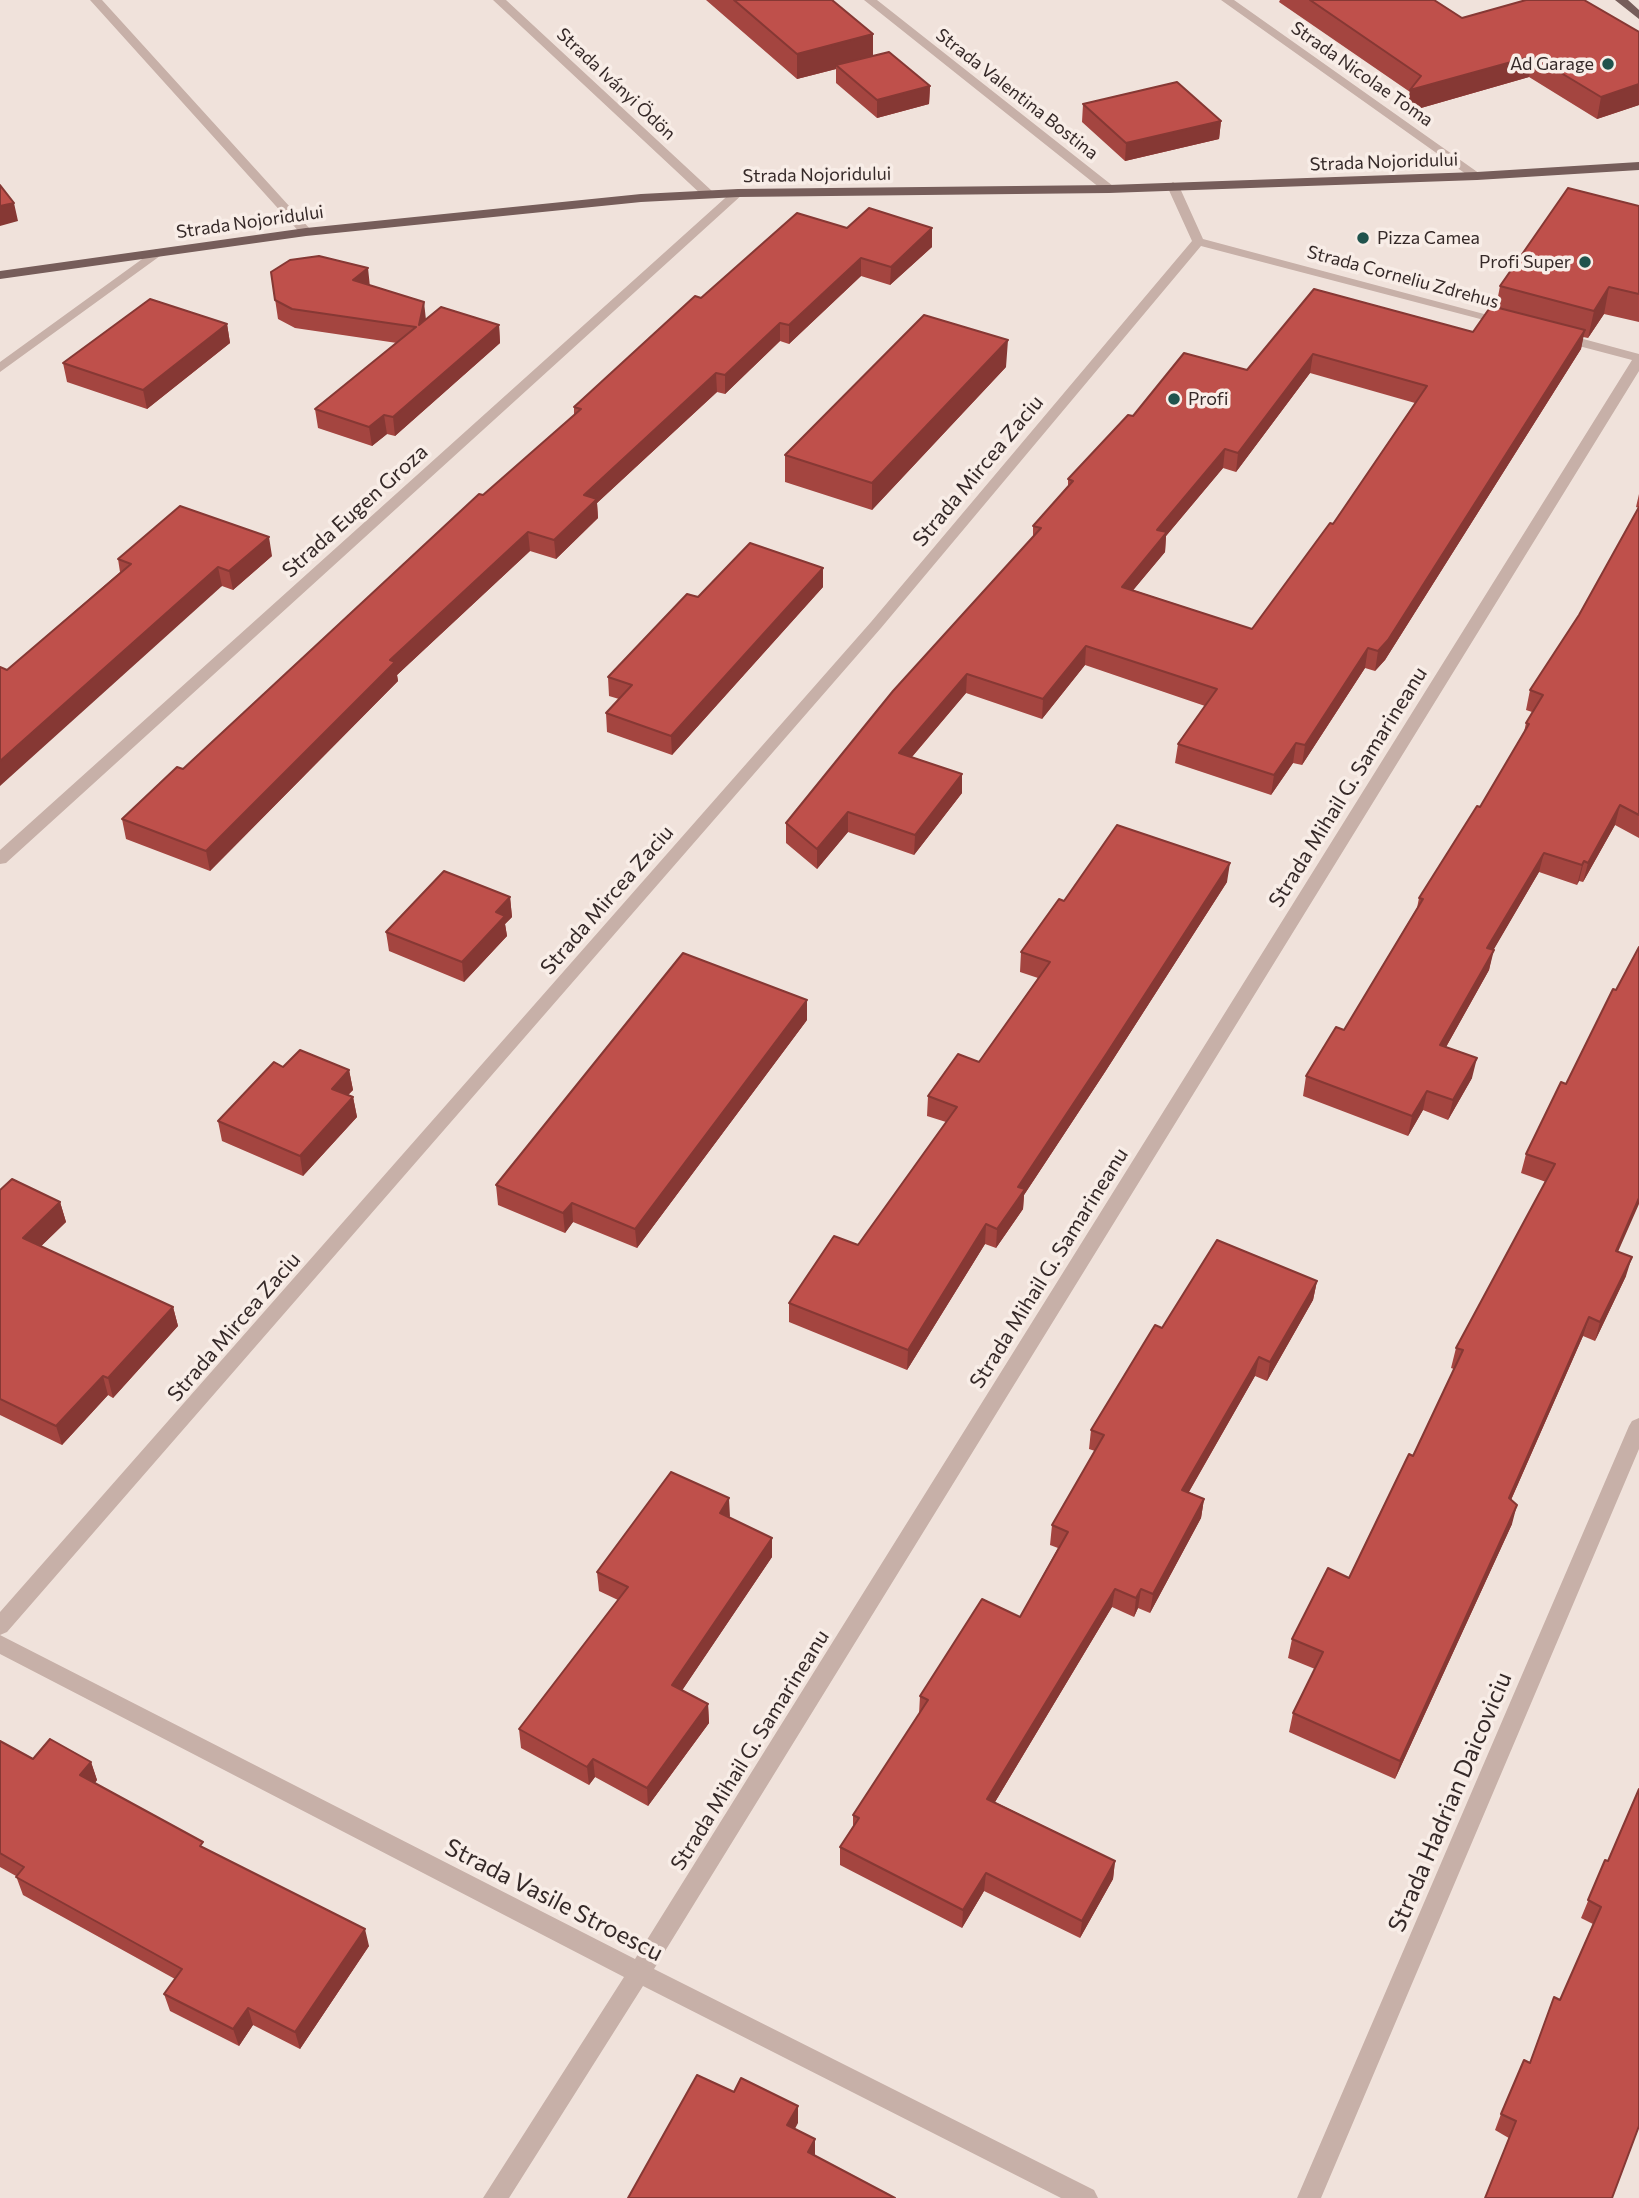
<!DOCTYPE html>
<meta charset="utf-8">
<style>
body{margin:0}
canvas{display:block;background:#f0e2db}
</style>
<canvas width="1639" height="2198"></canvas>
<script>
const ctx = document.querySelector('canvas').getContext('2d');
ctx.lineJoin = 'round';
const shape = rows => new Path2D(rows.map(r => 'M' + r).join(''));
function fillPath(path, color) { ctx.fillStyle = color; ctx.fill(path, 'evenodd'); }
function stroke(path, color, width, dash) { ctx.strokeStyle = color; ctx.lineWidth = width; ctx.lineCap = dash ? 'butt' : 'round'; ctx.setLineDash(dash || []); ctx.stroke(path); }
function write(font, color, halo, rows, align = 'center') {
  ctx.font = font + ' Commissioner,sans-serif'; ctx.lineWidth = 7; ctx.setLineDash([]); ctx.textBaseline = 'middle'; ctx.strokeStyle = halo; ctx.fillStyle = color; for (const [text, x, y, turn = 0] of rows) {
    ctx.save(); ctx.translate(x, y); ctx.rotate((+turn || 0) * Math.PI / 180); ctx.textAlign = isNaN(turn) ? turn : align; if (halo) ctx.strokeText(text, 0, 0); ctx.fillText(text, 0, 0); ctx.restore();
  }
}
fillPath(shape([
 [90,0,102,0,310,229,310,235,302,235,90,0],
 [493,0,506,0,712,191,712,197,704,197,493,0],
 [864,0,877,0,1113,186,1113,192,1105,192,864,0],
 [1221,0,1234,0,1483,176,1473,179,1221,0],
 [1173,182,1179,186,1203,239,1514,322,1507,326,1201,246,881,628,7,1632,0,1635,0,1612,871,622,1192,241,1167,186,1173,182],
 [734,190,744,193,6,863,0,864,0,850,734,190],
 [156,249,162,253,160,256,0,372,0,362,156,249],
 [1561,333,1639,354,1639,371,654,1969,1094,2190,1098,2198,1061,2198,643,1986,509,2198,483,2198,624,1977,0,1654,0,1635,635,1959,1632,360,1556,340,1554,337,1561,333],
 [1639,1418,1639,1449,1321,2198,1297,2198,1629,1426,1632,1421,1639,1418]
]), '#c7b0a8');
fillPath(shape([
 [1615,0,1628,0,1639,10,1639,19,1615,0],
 [1639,162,1639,170,1477,180,1109,193,738,197,641,202,306,236,0,279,0,271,306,228,641,194,738,189,1109,185,1477,172,1639,162]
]), '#765d5a');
fillPath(shape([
 [706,0,832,0,873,34,873,56,930,86,929,104,877,118,836,83,836,69,797,79],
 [1280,0,1434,0,1462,18,1639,32,1639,105,1597,119,1529,77,1407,112,1410,92,1279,2],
 [1083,104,1221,121,1219,139,1125,161,1082,122],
 [1639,206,1639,322,1604,314,1588,338,1583,337,1581,349,1385,660,1375,671,1365,668,1302,765,1293,763,1271,795,1175,763,1178,744,1205,706,1085,665,1042,719,966,693,912,757,962,774,962,793,914,855,848,832,817,869,786,843,786,823,1033,537,1033,526,1068,486,1068,479,1133,416,1247,370,1314,289,1473,332,1496,307,1500,286],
 [1310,373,1415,403,1333,524,1252,629,1133,590,1165,552,1166,536,1223,468,1236,472],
 [847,228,932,247,890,285,861,276,789,344,780,341,725,394,717,392,597,503,598,518,556,559,530,551,397,675,398,681,210,871,126,839,122,819,183,769,483,495,574,415,574,407,701,298],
 [271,272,370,285,426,319,499,325,500,343,395,436,387,434,372,446,318,428,315,409,397,343,295,328,278,319],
 [227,324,230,343,147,409,67,382,63,363],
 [1006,367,872,510,785,482,785,455],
 [1639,494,1639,838,1615,825,1583,882,1579,881,1577,885,1539,872,1493,950,1489,970,1446,1047,1472,1078,1448,1120,1423,1110,1408,1136,1303,1096,1306,1076,1344,1030,1417,908,1419,898,1480,807,1524,732,1526,723,1532,712,1526,710,1530,690,1579,615,1639,508,1636,507],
 [272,556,233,590,222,586,7,670,120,572,118,559],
 [823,587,672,755,607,732,606,713,619,699,609,696,608,677,698,597],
 [1227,882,1105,1072,1024,1195,1023,1209,996,1248,985,1244,907,1370,789,1322,789,1303,858,1245,946,1122,927,1116,928,1096,979,1062,1038,978,1020,972,1021,952,1064,901],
 [510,897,512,917,505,924,507,936,464,982,389,951,386,932],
 [1616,990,1618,1252,1626,1276,1595,1341,1583,1336,1511,1500,1512,1524,1395,1779,1289,1732,1293,1713,1315,1669,1288,1658,1292,1639,1349,1578,1413,1456,1454,1369,1451,1368,1456,1348,1546,1182,1521,1173,1526,1154,1566,1084],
 [807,1020,637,1248,573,1222,565,1233,498,1205,496,1185],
 [283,1067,349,1070,353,1090,348,1095,353,1097,357,1117,303,1176,222,1141,218,1121],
 [0,1190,60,1202,66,1222,41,1246,173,1307,178,1326,113,1398,108,1395,62,1445,0,1415],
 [1317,1281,1313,1300,1267,1381,1255,1376,1189,1492,1204,1499,1201,1518,1150,1613,1138,1608,1134,1617,1112,1607,995,1802,1115,1861,1113,1879,1080,1938,984,1891,962,1928,840,1865,840,1847,853,1828,853,1815,919,1714,920,1696,1020,1617,1058,1548,1050,1545,1052,1525,1095,1451,1089,1449,1091,1430,1162,1328],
 [730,1518,772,1557,682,1690,708,1704,709,1723,648,1806,595,1777,589,1785,521,1748,519,1729,618,1600,599,1591,597,1572],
 [0,1741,33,1759,91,1762,97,1780,95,1783,369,1946,300,2049,253,2025,239,2046,170,2011,164,1994,175,1979,23,1895,16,1876,0,1867],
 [1605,1860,1612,2198,1495,2130,1501,2114,1530,2063,1560,2000,1593,1924,1581,1918]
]), '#a44540');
fillPath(shape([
 [873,34,873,59,836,65,836,69,797,79,797,54],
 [1533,56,1529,77,1407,112,1410,90],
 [1639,84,1639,105,1597,119,1601,97],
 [930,86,929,104,877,118,877,100],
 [1221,121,1219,139,1125,161,1126,143],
 [14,203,18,221,0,226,0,206],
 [932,228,932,247,890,285,891,267],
 [861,258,861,276,789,344,789,325],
 [368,268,370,287,353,280],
 [1609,287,1604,314,1588,338,1594,311],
 [424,302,426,320,419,325],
 [780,323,780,341,725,394,725,375],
 [227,324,230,343,147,409,143,390],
 [499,325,500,343,395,436,393,417],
 [1585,330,1581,349,1385,660,1375,671,1378,651],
 [1008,340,1006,367,872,510,872,483],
 [1313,354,1310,373,1236,472,1238,453],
 [716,373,717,392,597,503,598,518,556,559,554,540,584,495],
 [384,415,387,434,372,446,369,427],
 [1225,449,1223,468,1166,536,1165,552,1120,606,1122,587,1157,530],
 [528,532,530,551,397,675,398,681,210,871,206,851,390,660],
 [269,537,272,556,233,590,229,571],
 [218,567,222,586,0,786,0,761],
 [823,568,823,587,672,755,671,736],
 [1086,646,1085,665,1042,719,1043,699],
 [1368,648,1365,668,1302,765,1305,745],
 [967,674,966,693,899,772,899,753],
 [1296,743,1293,763,1271,795,1274,775],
 [962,774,962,793,914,855,915,835],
 [1620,805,1615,825,1583,882,1588,863],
 [848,812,848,832,817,869,817,849],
 [1544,853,1539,872,1483,968,1487,948],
 [1584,861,1579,881,1577,885,1582,865],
 [1230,863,1227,882,1105,1072,1024,1195,1023,1209,996,1248,997,1229,1018,1187],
 [510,897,512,917,505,924,507,936,464,982,462,962,496,912],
 [1494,950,1489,970,1436,1065,1440,1045],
 [807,1000,807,1020,637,1248,635,1229],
 [1477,1058,1472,1078,1448,1120,1453,1100],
 [349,1070,353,1090,335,1108,332,1089],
 [1427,1091,1423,1110,1408,1136,1412,1116],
 [353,1097,357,1117,303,1176,300,1156],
 [1639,1198,1639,1204,1610,1270,1616,1251],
 [60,1202,66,1222,29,1258,23,1238],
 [572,1203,573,1222,565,1233,563,1213],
 [986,1224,985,1244,907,1370,908,1350],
 [1632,1257,1626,1276,1595,1341,1600,1322],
 [1317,1281,1313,1300,1267,1381,1270,1362],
 [173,1307,178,1326,113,1398,108,1378],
 [1589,1317,1583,1336,1503,1518,1509,1498],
 [1259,1357,1255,1376,1179,1509,1182,1490],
 [103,1376,108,1395,62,1445,56,1426],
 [729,1498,730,1517,720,1513],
 [1204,1499,1201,1518,1150,1613,1153,1594],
 [1517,1505,1512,1524,1395,1779,1400,1761],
 [772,1538,772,1557,673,1704,672,1685],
 [1115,1589,1112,1607,986,1817,987,1799],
 [1141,1589,1138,1608,1134,1617,1136,1598],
 [708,1704,709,1723,648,1806,647,1788],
 [593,1759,595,1777,589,1785,587,1767],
 [91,1762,97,1780,86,1794,80,1775],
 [1115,1861,1113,1879,1080,1938,1082,1921],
 [986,1873,984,1891,962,1928,963,1910],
 [365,1929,369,1946,300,2049,295,2032],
 [248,2008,253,2025,239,2046,233,2029],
 [798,2106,798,2123,788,2142,787,2125],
 [815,2139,815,2155,808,2169,808,2152]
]), '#863834');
const building = shape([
 [734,0,832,0,873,34,797,54,734,0],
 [1310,0,1434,0,1462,18,1526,0,1584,0,1639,32,1639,84,1601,97,1533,56,1410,90,1421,76,1310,0],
 [889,52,930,86,877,100,836,65,889,52],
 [1177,82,1221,121,1126,143,1083,104,1177,82],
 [0,185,14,203,0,206,0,185],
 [1568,188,1639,206,1639,294,1609,287,1594,311,1500,286,1568,188],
 [869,208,932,228,891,267,861,258,789,325,780,323,725,375,716,373,584,495,597,499,554,540,528,532,390,660,395,662,206,851,122,819,177,767,183,769,479,494,483,495,581,409,574,407,695,296,701,298,797,213,847,228,869,208],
 [319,256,368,268,353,280,424,302,419,325,441,307,499,325,393,417,384,415,369,427,315,409,416,327,292,309,275,300,271,272,290,260,319,256],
 [1314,289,1473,332,1491,306,1585,330,1388,640,1378,651,1368,648,1305,745,1296,743,1274,775,1178,744,1217,689,1086,646,1043,699,967,674,899,753,962,774,915,835,848,812,817,849,786,823,893,691,1041,528,1033,526,1073,481,1068,479,1128,415,1133,416,1184,353,1247,370,1314,289],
 [1313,354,1427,386,1333,524,1330,523,1252,629,1122,587,1167,532,1157,530,1225,449,1238,453,1313,354],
 [150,299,227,324,143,390,63,363,150,299],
 [924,315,1008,340,872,483,785,455,924,315],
 [180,506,269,537,229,571,218,567,0,761,0,667,7,670,131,564,118,559,180,506],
 [1639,507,1639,815,1620,805,1588,863,1584,861,1582,865,1544,853,1487,948,1494,950,1440,1045,1477,1058,1453,1100,1427,1091,1412,1116,1306,1076,1336,1027,1344,1030,1423,899,1419,898,1477,806,1480,807,1529,724,1526,723,1543,695,1530,690,1579,615,1639,507],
 [750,543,823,568,671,736,606,713,632,685,608,677,687,594,698,597,750,543],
 [1117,825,1230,863,1107,1053,1018,1187,1025,1189,997,1229,986,1224,908,1350,789,1303,834,1236,858,1245,957,1107,928,1096,958,1054,979,1062,1050,962,1021,952,1059,899,1064,901,1117,825],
 [444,871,510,897,496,912,505,916,462,962,386,932,444,871],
 [1639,947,1639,1198,1616,1251,1632,1257,1600,1322,1589,1317,1509,1498,1517,1505,1400,1761,1293,1713,1323,1652,1292,1639,1328,1568,1349,1578,1409,1454,1413,1456,1463,1350,1456,1348,1555,1164,1526,1154,1561,1082,1566,1084,1613,989,1616,990,1639,947],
 [683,953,807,1000,635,1229,572,1203,563,1213,496,1185,683,953],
 [300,1050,349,1070,332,1089,353,1097,300,1156,218,1121,274,1062,283,1067,300,1050],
 [12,1179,60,1202,23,1238,173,1307,108,1378,103,1376,56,1426,0,1399,0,1190,12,1179],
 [1217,1240,1317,1281,1270,1362,1259,1357,1182,1490,1204,1499,1153,1594,1141,1589,1136,1598,1115,1589,987,1799,1115,1861,1082,1921,986,1873,963,1910,840,1847,859,1818,853,1815,928,1700,920,1696,982,1599,1020,1617,1068,1532,1052,1525,1104,1435,1091,1430,1155,1325,1162,1328,1217,1240],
 [671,1472,729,1498,720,1513,772,1538,672,1685,708,1704,647,1788,593,1759,587,1767,519,1729,628,1587,597,1572,671,1472],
 [50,1739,91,1762,80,1775,203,1842,200,1846,365,1929,295,2032,248,2008,233,2029,164,1994,182,1969,16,1877,24,1867,0,1853,0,1741,33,1759,50,1739],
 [1639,1789,1639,2126,1612,2198,1485,2198,1516,2121,1501,2114,1524,2060,1530,2063,1554,1997,1560,2000,1601,1907,1588,1900,1605,1860,1608,1861,1639,1789],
 [697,2075,734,2092,741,2078,798,2106,787,2125,815,2139,808,2152,895,2198,628,2198,697,2075]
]);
fillPath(building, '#bf504b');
stroke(building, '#863834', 2);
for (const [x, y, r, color] of [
 [1608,64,7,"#20534d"],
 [1363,238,7,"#20534d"],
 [1585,262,7,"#20534d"],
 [1174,399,7,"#20534d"]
]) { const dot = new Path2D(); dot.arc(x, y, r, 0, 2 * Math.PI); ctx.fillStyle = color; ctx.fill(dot); stroke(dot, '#f8ede7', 2.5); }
write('18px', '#352928', '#f8ede7', [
 ["Ad Garage",1594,64],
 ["Pizza Camea",1377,238,"left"],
 ["Profi Super",1571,262],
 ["Profi",1188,399,"left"]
], 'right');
write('18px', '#352928', '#f8ede7', [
 ["Strada Nicolae Toma",1362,74,35],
 ["Strada Iványi Ödön",616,84,43],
 ["Strada Valentina Bostina",1017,94,38],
 ["Strada Nojoridului",1384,162,-2],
 ["Strada Nojoridului",817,175,-1],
 ["Strada Nojoridului",250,222,-8],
 ["Strada Corneliu Zdrehus",1403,277,15]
]);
write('21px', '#352928', '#f8ede7', [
 ["Strada Mircea Zaciu",978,471,-50],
 ["Strada Eugen Groza",355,511,-42],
 ["Strada Mihail G. Samarineanu",1348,787,-58],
 ["Strada Mircea Zaciu",607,900,-49],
 ["Strada Mihail G. Samarineanu",1049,1268,-58],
 ["Strada Mircea Zaciu",234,1327,-49],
 ["Strada Mihail G. Samarineanu",750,1750,-58]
]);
write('24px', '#352928', '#f8ede7', [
 ["Strada Hadrian Daicoviciu",1450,1802,-67],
 ["Strada Vasile Stroescu",554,1900,27]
]);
</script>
